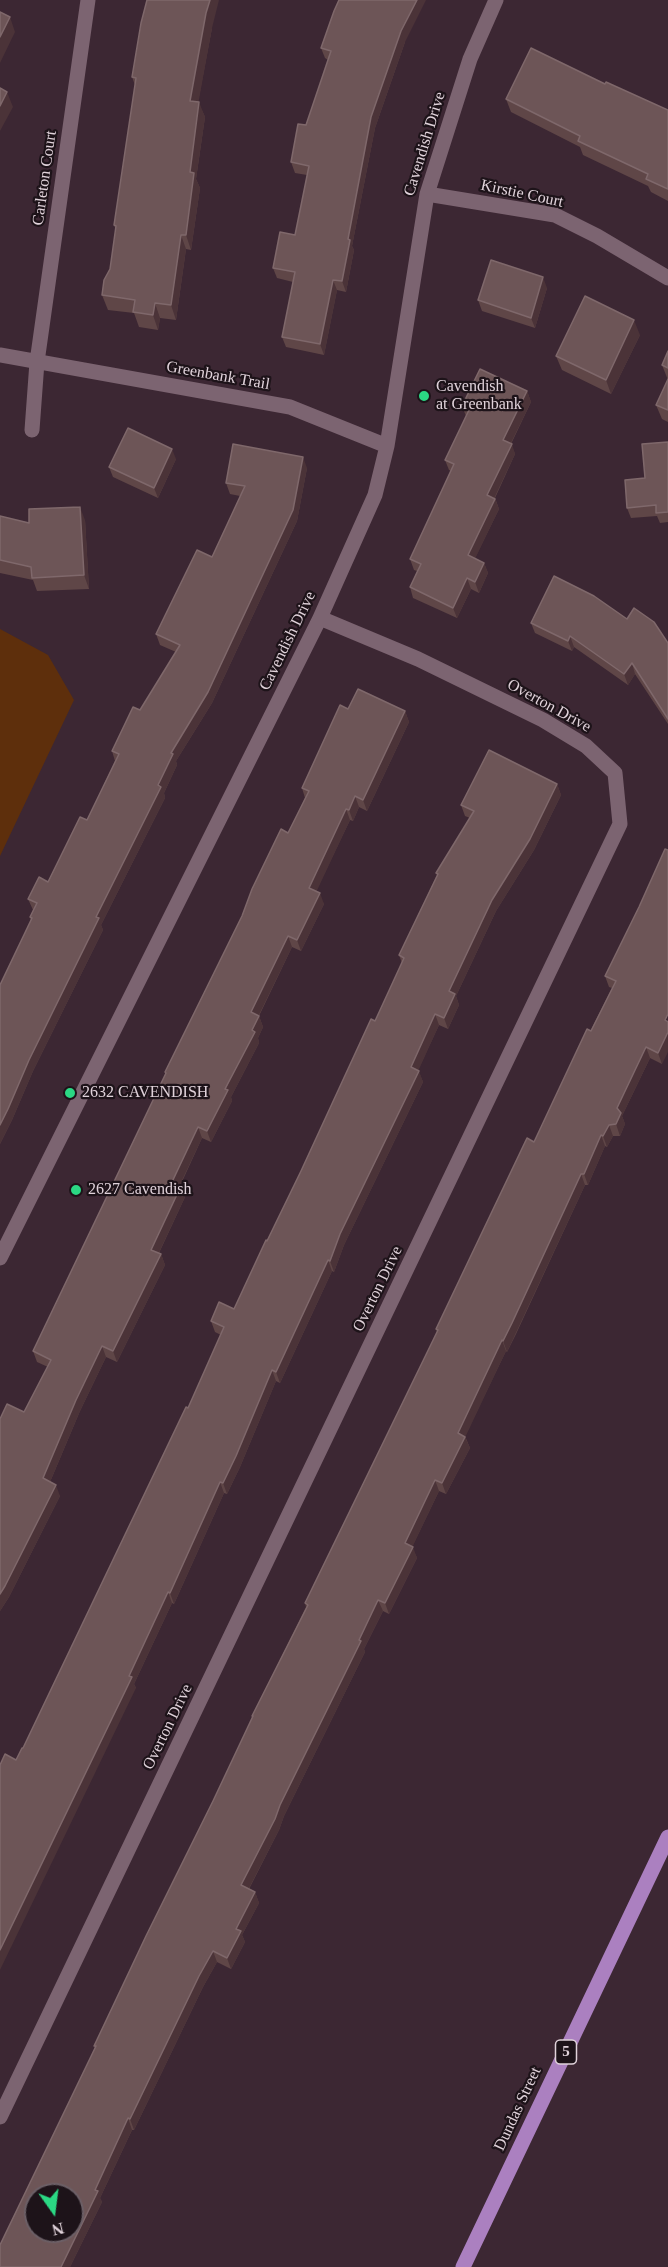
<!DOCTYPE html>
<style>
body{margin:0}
#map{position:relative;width:668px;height:2267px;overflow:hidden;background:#3c2733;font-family:Georgia,serif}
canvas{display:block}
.north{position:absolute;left:24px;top:2183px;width:60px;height:60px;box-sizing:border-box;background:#1d1319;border:2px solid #6b5f66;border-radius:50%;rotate:166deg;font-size:16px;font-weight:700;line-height:24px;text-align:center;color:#e0d2da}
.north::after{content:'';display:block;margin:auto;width:21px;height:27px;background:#2bd884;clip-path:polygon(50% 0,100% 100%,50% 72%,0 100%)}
</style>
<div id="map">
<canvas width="668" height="2267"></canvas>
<div class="north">N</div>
</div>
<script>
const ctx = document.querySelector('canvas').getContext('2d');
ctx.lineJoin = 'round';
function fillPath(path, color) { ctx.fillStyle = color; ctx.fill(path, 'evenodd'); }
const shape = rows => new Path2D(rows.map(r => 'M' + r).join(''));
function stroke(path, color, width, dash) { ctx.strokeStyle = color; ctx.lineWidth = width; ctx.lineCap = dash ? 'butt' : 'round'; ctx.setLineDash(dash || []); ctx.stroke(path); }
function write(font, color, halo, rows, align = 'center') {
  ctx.font = font + ' Georgia,serif'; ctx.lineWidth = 4.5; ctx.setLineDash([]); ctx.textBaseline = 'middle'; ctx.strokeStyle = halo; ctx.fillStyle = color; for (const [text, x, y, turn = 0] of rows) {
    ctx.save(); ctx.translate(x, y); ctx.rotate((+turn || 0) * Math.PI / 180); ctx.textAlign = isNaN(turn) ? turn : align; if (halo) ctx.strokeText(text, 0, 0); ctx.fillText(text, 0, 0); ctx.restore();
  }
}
fillPath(shape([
 [0,629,48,655,74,700,0,856]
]), '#5e2f0c');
stroke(shape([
 [427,194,555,215,597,236,668,278],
 [0,355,290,407,387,446],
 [32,430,37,362,88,0],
 [0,1258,320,618,375,495,387,446,427,194,470,59,496,0],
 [0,2117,620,824,615,773,586,746,543,720,418,659,320,618]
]), '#7c6471', 15);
stroke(shape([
 [463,2267,668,1837]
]), '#ab80c0', 15);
fillPath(shape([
 [212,28,198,102,205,117,196,179,200,188,191,250,186,249,176,320,160,318,158,330,139,327,134,313,108,310,102,295,110,269,116,230,114,225,135,85,132,77],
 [405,42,375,128,352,246,354,250,346,292,337,290,324,355,286,347,282,337,293,282,277,278,273,268,295,235,307,175,295,173,291,162,306,125,328,60,325,58,321,48],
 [605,84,668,110,668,201,651,192,648,186,583,155,580,147,511,112,506,99],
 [547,288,535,328,482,311,478,300],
 [640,335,611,394,562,370,556,356],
 [668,351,668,422,662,419,656,405,668,380,662,365],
 [527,391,531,402,511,444,515,454,495,498,499,509,475,558,484,563,488,573,479,593,471,589,457,618,413,598,410,587,417,571,414,570,410,559,451,471,449,470,445,460,466,416,462,406],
 [668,442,668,522,660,523,657,516,631,518,627,508],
 [176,459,158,498,113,477,109,467],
 [307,468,297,521,212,703,176,761,177,765,164,793,165,798,101,925,103,930,33,1071,12,1120,0,1144,0,985,31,921,30,917,33,910,28,899,48,882,87,820,115,761,112,751,140,710,176,652,160,645,156,634,212,557,240,496,230,494,226,483],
 [0,516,29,523,85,520,89,589,37,591,33,580,0,573],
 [627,619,668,643,668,724,635,674,628,685,574,647,572,651,535,633,531,623],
 [348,709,405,711,409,722,367,811,359,807,353,821,350,820,316,891,324,904,301,951,292,947,259,1016,263,1027,258,1038,259,1043,231,1097,232,1101,211,1142,202,1138,180,1186,181,1186,185,1197,159,1253,161,1254,165,1265,117,1362,106,1357,80,1411,50,1482,60,1496,9,1597,0,1611,0,1419,24,1412,48,1367,37,1362,33,1351,166,1075,165,1072,288,833,305,798,302,788],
 [557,784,561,795,534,850,496,911,456,996,459,1005,448,1029,439,1025,418,1070,423,1082,344,1245,334,1272,332,1271,280,1383,276,1381,240,1467,227,1494,224,1493,174,1604,172,1603,134,1684,136,1688,16,1760,23,1748,188,1408,221,1335,215,1332,211,1321,234,1309,375,1021,402,963,399,955,437,875,436,873,470,818,465,816,461,805],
 [639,907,662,1064,650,1058,622,1116,625,1124,620,1136,613,1136,607,1147,605,1146,588,1185,585,1185,516,1334,507,1352,506,1351,465,1436,470,1448,446,1494,439,1491,412,1547,417,1558,389,1614,383,1611,364,1649,365,1652,284,1816,279,1830,249,1889,255,1892,259,1903,242,1935,245,1942,231,1969,217,1962,203,1987,134,2130,132,2130,100,2198,102,2202,70,2267,0,2267,95,2048,94,2046,213,1801,253,1718,252,1716,306,1607,305,1603,437,1332,436,1329,534,1142,612,988,609,987,605,976]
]), '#5f4647');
fillPath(shape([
 [210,0,219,0,212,28,196,116,190,101,206,13],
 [417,0,426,0,405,42,375,128,352,246,354,250,346,292,342,281,348,239,371,117,401,31],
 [10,17,15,32,0,63,0,37],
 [7,92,13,107,0,131,0,106],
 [199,102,205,117,196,179,200,188,191,250,186,235,190,172],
 [181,235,186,249,176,320,171,305],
 [543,277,547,288,535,328,531,318],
 [333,280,337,290,324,355,320,344],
 [155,303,160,318,158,330,153,315],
 [634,320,640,335,611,394,606,380],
 [527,391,531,402,507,451,503,440],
 [512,444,515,454,491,505,487,495],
 [172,449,176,459,158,498,154,488],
 [303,457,307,468,297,521,212,703,176,761,177,765,164,793,165,798,101,925,103,930,33,1071,12,1120,0,1144,0,1125,29,1060,158,785,171,753],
 [495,499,499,509,472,565,468,555],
 [80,507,85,520,89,589,84,575],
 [484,563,488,573,479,593,475,582],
 [467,578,471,589,457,618,453,608],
 [570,636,574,647,572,651,568,641],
 [632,663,635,674,628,685,624,674],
 [405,711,409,722,367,811,363,800],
 [557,784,561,795,534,850,496,911,456,996,459,1005,448,1029,444,1018,449,991,492,900],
 [355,796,359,807,353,821,349,810],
 [346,809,350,820,313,899,309,888],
 [320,893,324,904,301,951,297,940],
 [288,936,292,947,255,1023,251,1012],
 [435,1014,439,1025,415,1078,411,1067],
 [259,1016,263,1027,258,1038,259,1043,231,1097,232,1101,211,1142,207,1131],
 [668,1032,668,1052,662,1064,658,1053],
 [646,1047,650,1058,622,1116,625,1124,620,1136,616,1124,617,1108],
 [419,1071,423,1082,344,1245,334,1272,330,1261,340,1234],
 [609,1125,613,1136,607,1147,603,1136],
 [198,1127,202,1138,176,1193,172,1182],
 [601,1135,605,1146,588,1185,584,1174],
 [581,1174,585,1185,507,1352,503,1341],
 [181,1186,185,1197,155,1261,151,1250],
 [161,1254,165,1265,117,1362,113,1351],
 [328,1260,332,1271,280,1383,276,1372],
 [502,1340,506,1351,462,1444,458,1433],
 [102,1346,106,1357,80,1411,47,1489,43,1478,76,1400],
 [272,1370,276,1381,240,1467,227,1494,223,1483],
 [465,1437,470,1448,446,1494,442,1483],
 [435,1480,439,1491,409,1554,405,1543],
 [220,1482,224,1493,174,1604,170,1593],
 [56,1485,60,1496,9,1597,0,1611,0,1594],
 [413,1547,417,1558,389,1614,385,1603],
 [168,1592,172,1603,134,1684,136,1688,0,1970,0,1950],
 [378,1600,383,1611,364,1649,365,1652,284,1816,279,1830,245,1896,241,1885],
 [255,1892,259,1903,242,1935,245,1942,231,1969,227,1958,236,1929],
 [213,1951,217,1962,203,1987,134,2130,130,2119,199,1976],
 [128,2118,132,2130,100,2198,102,2202,70,2267,61,2267,95,2190]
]), '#4b3338');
const building = shape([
 [147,0,210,0,206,13,190,101,199,102,190,172,194,173,186,235,181,235,171,305,155,303,153,315,133,312,135,300,102,295,104,280,110,269,116,226,114,225,136,78,132,77,141,23,147,0],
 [339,0,417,0,401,31,371,117,348,239,350,240,342,281,333,280,320,344,282,337,295,272,273,268,280,232,295,235,309,166,291,162,298,124,306,125,331,51,321,48,334,11,339,0],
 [0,12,10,17,0,37,0,12],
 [531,48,605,84,606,82,668,110,668,189,646,179,648,174,578,141,580,136,506,99,531,48],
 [0,88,7,92,0,106,0,88],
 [491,260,543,277,531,318,478,300,491,260],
 [585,296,634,320,606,380,556,356,585,296],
 [668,351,668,368,662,365,668,351],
 [480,369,527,391,503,440,512,444,487,495,495,499,468,555,484,563,475,582,467,578,453,608,410,587,421,564,410,559,454,464,445,460,469,410,462,406,480,369],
 [668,379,668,410,656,405,668,379],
 [128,428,172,449,154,488,109,467,128,428],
 [668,442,668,512,656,513,656,505,627,508,625,480,645,478,642,444,668,442],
 [233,444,303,457,293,510,208,692,171,753,173,754,158,785,161,787,96,917,99,918,29,1060,8,1109,0,1125,0,985,32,918,30,917,37,903,28,899,39,877,48,882,80,817,87,820,119,754,112,751,133,707,140,710,180,645,156,634,197,550,212,557,245,486,226,483,233,444],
 [80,507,84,575,32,578,31,567,0,560,0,516,29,523,29,509,80,507],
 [554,576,594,596,627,619,634,608,654,622,668,643,668,719,632,663,624,674,570,636,568,641,531,623,554,576],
 [358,689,405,711,363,800,355,796,349,810,346,809,309,888,320,893,297,940,288,936,251,1012,259,1016,252,1030,255,1032,225,1089,228,1090,207,1131,198,1127,172,1182,181,1186,151,1250,161,1254,113,1351,102,1346,76,1400,43,1478,56,1485,5,1586,0,1594,0,1419,7,1404,24,1412,51,1360,33,1351,166,1073,165,1072,242,916,252,889,281,829,288,833,309,791,302,788,340,705,348,709,358,689],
 [489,750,557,784,530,839,492,900,449,991,455,994,444,1018,435,1014,411,1067,419,1071,340,1234,330,1261,328,1260,276,1372,272,1370,236,1456,223,1483,220,1482,170,1593,168,1592,129,1676,132,1677,0,1950,0,1765,5,1754,16,1760,22,1748,23,1748,186,1407,188,1408,224,1327,211,1321,219,1302,234,1309,266,1240,267,1241,301,1171,371,1019,375,1021,404,958,399,955,438,874,436,873,474,811,461,805,489,750],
 [665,849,668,850,668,1014,665,1020,668,1022,668,1032,658,1053,646,1047,617,1108,621,1113,616,1124,609,1125,603,1136,601,1135,584,1174,581,1174,512,1323,503,1341,502,1340,458,1433,465,1437,442,1483,435,1480,405,1543,413,1547,385,1603,378,1600,359,1640,361,1641,280,1805,275,1819,241,1885,255,1892,236,1929,241,1931,227,1958,213,1951,199,1976,130,2119,128,2118,95,2190,98,2191,61,2267,0,2267,0,2245,96,2046,94,2046,146,1936,213,1801,253,1716,252,1716,308,1605,305,1603,438,1330,436,1329,527,1138,534,1142,587,1029,591,1031,616,981,605,976,639,907,665,849],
 [36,2195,72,2195,72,2231,36,2231,36,2195]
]);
fillPath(building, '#6d5557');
stroke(building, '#7f686b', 1.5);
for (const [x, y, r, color] of [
 [424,396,6,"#2bd884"],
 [70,1093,6,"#2bd884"],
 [76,1190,6,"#2bd884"]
]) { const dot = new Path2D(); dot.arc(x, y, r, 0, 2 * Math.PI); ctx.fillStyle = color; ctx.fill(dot); stroke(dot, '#1d1319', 2); }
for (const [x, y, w] of [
 [566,2052,21]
]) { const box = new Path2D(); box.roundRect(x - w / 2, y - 12, w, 24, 4.5); ctx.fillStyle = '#1d1319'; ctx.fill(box); stroke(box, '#e0d2da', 1.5); }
write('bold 15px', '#e0d2da', null, [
 ["5",566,2052]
]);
write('16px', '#e0d2da', '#1d1319', [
 ["Cavendish Drive",425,144,-73],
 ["Carleton Court",45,178,-82],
 ["Kirstie Court",522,194,12],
 ["Greenbank Trail",218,376,10],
 ["Cavendish Drive",288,641,-64],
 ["Overton Drive",549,706,29],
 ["Overton Drive",378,1289,-64],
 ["Overton Drive",168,1727,-64],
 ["Dundas Street",518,2109,-65]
]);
write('16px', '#e0d2da', '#1d1319', [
 ["Cavendish",436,387],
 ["at Greenbank",436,405],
 ["2632 CAVENDISH",82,1093],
 ["2627 Cavendish",88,1190]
], 'left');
</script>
